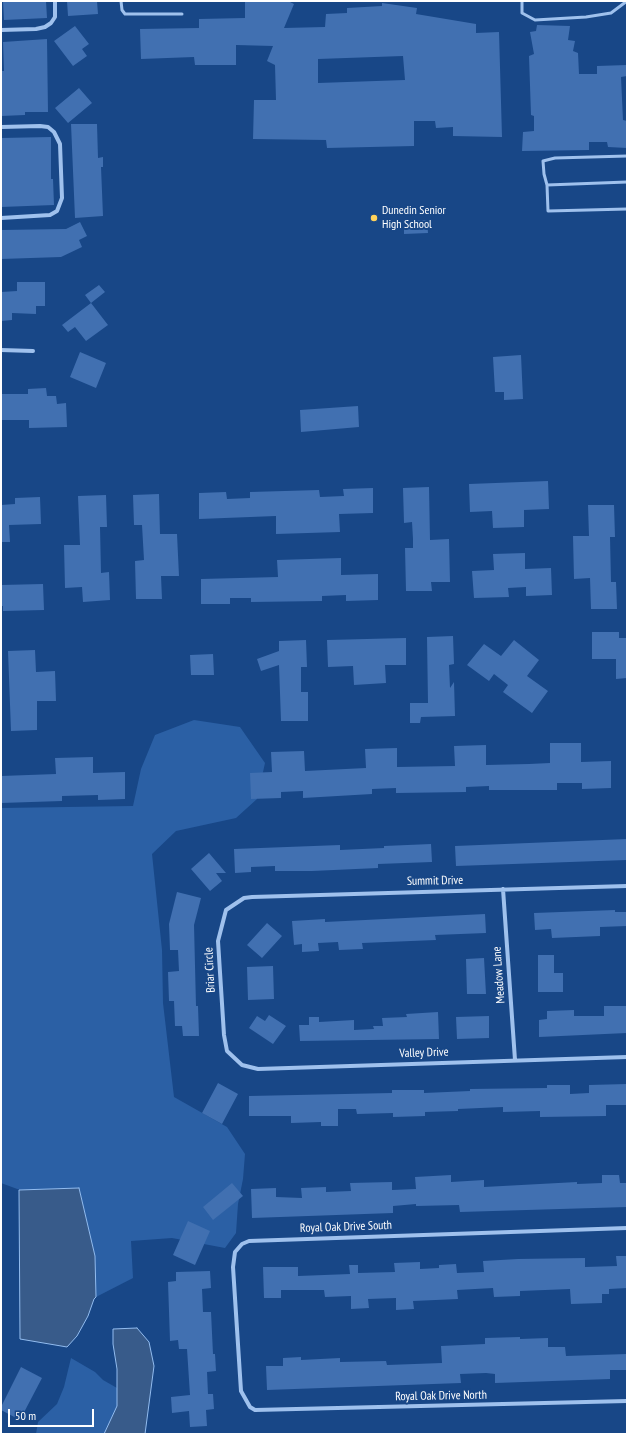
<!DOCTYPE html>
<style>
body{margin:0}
#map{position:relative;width:628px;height:1435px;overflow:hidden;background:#184787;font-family:"PT Sans Narrow",sans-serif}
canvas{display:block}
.frame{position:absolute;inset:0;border:2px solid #fff;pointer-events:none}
.scale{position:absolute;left:8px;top:1409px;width:86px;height:18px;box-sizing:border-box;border:2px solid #fff;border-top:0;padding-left:5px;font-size:12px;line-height:14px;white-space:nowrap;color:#fff;-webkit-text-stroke:3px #184787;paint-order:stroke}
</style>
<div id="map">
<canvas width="628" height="1435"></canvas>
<div class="frame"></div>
<div class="scale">50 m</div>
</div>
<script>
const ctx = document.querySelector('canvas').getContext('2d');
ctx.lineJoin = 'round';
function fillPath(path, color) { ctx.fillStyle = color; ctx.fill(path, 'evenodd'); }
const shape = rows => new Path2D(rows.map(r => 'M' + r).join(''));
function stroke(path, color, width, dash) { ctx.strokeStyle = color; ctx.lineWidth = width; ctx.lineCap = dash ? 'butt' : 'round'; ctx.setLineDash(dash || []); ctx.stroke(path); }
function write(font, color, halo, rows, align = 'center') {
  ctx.font = font + ' "PT Sans Narrow",sans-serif'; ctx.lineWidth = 4; ctx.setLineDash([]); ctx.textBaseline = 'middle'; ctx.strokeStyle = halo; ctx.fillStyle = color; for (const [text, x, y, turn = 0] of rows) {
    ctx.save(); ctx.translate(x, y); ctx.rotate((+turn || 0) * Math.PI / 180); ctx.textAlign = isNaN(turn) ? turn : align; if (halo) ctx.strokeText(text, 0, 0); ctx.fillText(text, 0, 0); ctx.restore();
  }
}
fillPath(shape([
 [194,720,240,727,265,763,257,799,236,818,176,831,152,854,162,950,163,1003,174,1097,227,1127,245,1154,243,1179,238,1204,236,1233,225,1248,172,1238,131,1241,133,1278,96,1297,95,1256,79,1188,20,1190,1,1183,1,808,133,806,141,769,155,735],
 [71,1358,95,1372,103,1380,117,1388,117,1406,108,1427,104,1434,36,1434,38,1422,57,1404,64,1387]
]), '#2b60a5');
const water = shape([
 [79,1188,95,1256,96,1297,94,1299,88,1316,77,1336,67,1347,20,1339,19,1190,79,1188],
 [137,1328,149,1342,154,1366,145,1434,104,1434,117,1406,117,1369,113,1344,113,1329,137,1328]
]);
fillPath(water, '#385b8a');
stroke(water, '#92bcef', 1);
fillPath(shape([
 [3,1,46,1,47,18,4,20],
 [67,1,97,1,98,14,68,16],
 [245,1,288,1,294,4,284,28,325,27,326,14,347,13,347,8,382,6,382,3,417,8,416,14,476,24,476,33,499,32,502,137,453,136,453,127,436,128,435,121,414,121,414,146,327,148,326,140,253,139,254,100,276,100,275,65,267,61,273,46,236,45,236,65,195,65,194,57,141,59,140,29,199,28,199,19,245,18],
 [403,56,405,80,318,83,318,59],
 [537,25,570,26,568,40,575,41,573,51,578,53,579,74,597,74,597,66,627,65,627,76,621,77,623,120,627,121,627,148,608,147,607,142,589,142,589,150,522,151,523,132,534,131,534,116,531,115,529,56,534,54,530,32,536,31],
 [75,26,89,44,82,49,87,56,73,66,54,41],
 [47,39,48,112,25,112,25,115,1,116,1,71,4,71,3,42],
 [79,88,92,103,68,123,55,108],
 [71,124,97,124,98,158,103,157,103,167,101,167,103,216,75,218],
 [51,137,51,179,53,179,54,205,1,207,1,138],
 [427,220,428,233,404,234,404,221],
 [80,222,87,236,79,240,82,247,61,257,1,259,1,230,66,229],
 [17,282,45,282,45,306,36,306,36,314,12,313,12,320,1,321,1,292,17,291],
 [99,285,105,292,91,303,85,295],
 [91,303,108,325,86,341,75,327,68,332,62,325],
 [80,352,106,363,96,388,70,377],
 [521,355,523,399,504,400,504,392,495,392,493,357],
 [46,388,47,396,56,396,57,404,66,403,67,427,29,428,29,420,1,420,1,394,28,394,28,389],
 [358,406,359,427,301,432,300,410],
 [548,481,549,509,524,510,524,527,493,528,492,511,470,512,469,484],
 [429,487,430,540,449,539,450,582,431,582,432,591,406,591,405,548,413,548,413,539,412,522,404,523,403,488],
 [373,488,373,513,339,514,340,532,276,534,276,516,199,519,199,493,226,492,227,499,250,498,250,492,319,490,320,497,344,496,343,489],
 [159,494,160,534,177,534,179,576,161,576,162,599,136,599,135,561,144,560,142,525,134,525,133,495],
 [106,495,107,527,100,527,101,573,109,572,110,600,83,602,82,587,65,588,64,545,80,545,78,496],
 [40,497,41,524,9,525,10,542,1,542,1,505,15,504,15,498],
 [588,505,614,505,615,537,610,537,611,582,616,582,617,609,591,609,590,578,574,579,573,536,589,536],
 [525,553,525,569,551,568,552,595,526,596,526,587,508,588,509,597,474,598,472,571,494,570,493,554],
 [341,558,341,575,378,574,378,600,346,601,346,595,322,596,322,601,251,602,251,598,230,598,230,604,201,604,201,579,278,577,277,560],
 [43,584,44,610,3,611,3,606,1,606,1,585],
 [592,632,619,632,619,638,627,638,627,678,616,679,616,659,592,659],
 [453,636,454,664,449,665,450,688,454,682,455,716,421,717,420,723,410,723,410,703,428,703,427,637],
 [406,638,406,665,385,665,386,683,354,685,353,666,328,667,327,640],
 [306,640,307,667,301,667,301,692,308,692,308,721,281,721,279,665,261,671,257,659,279,651,279,641],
 [514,640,539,660,527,676,548,691,532,713,503,692,508,685,494,674,489,681,467,665,484,644,501,656],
 [35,650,36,672,55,671,56,701,37,701,37,730,11,731,8,651],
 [213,654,214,675,191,675,190,655],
 [550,743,581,743,581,762,611,761,611,788,582,789,582,783,557,783,557,790,489,790,489,786,466,787,466,792,396,793,396,788,372,789,372,794,303,798,303,791,281,792,281,798,251,799,250,773,272,772,271,752,304,751,305,771,366,768,365,749,397,748,397,767,455,766,454,746,486,745,486,765,529,764,550,763],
 [93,757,93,773,125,772,125,799,98,800,98,795,62,796,62,801,1,803,1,776,56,774,55,758],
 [627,839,627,860,456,866,455,846],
 [431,844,432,862,378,864,378,868,312,871,275,871,275,866,251,867,251,872,235,873,234,849,340,845,340,850,384,848,384,846],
 [209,853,226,873,216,873,222,881,210,891,191,869],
 [177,892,201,898,194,925,196,1006,198,1006,199,1036,183,1036,182,1026,175,1026,174,1001,169,1001,168,972,179,971,178,950,170,950,169,924],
 [615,910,615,912,627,912,627,926,600,927,600,936,552,938,551,929,535,930,534,913],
 [485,914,486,933,435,935,436,940,362,943,363,949,339,950,338,942,318,943,319,951,302,952,302,944,294,945,292,921,325,919,325,922],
 [267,923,282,936,262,958,247,945],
 [538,955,554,955,554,973,563,973,563,992,538,992],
 [484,958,486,994,467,994,466,959],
 [273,966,274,999,248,1000,247,967],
 [604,1006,627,1006,627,1033,539,1037,539,1020,547,1019,547,1011,574,1010,574,1016,604,1016],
 [438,1012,439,1039,300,1041,299,1025,309,1025,309,1017,319,1017,319,1022,354,1020,354,1030,374,1029,373,1026,383,1026,382,1018,407,1017,406,1014],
 [269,1015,286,1026,273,1044,249,1028,257,1016,265,1021],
 [489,1016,489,1038,457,1039,456,1017],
 [218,1083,238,1094,222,1124,202,1113],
 [627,1084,627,1105,606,1105,606,1116,540,1117,540,1111,503,1112,503,1107,458,1109,458,1111,425,1112,425,1116,393,1117,393,1113,357,1114,356,1109,338,1109,338,1126,321,1126,321,1122,291,1123,291,1116,249,1116,249,1096,392,1093,392,1090,424,1090,424,1093,470,1091,470,1089,547,1088,547,1085,570,1085,570,1094,589,1093,589,1085],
 [451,1175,451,1182,484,1180,484,1187,577,1182,577,1184,602,1183,602,1175,619,1175,620,1183,627,1183,627,1207,460,1212,459,1205,416,1206,416,1204,393,1206,393,1213,252,1218,251,1189,276,1188,276,1197,302,1198,301,1188,326,1187,326,1192,351,1191,350,1183,392,1182,392,1190,416,1189,415,1177],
 [232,1183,243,1196,213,1220,203,1207],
 [188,1221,210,1231,195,1265,173,1255],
 [616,1256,627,1256,627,1288,609,1289,609,1294,602,1294,602,1303,571,1304,570,1289,520,1291,520,1296,494,1297,493,1288,457,1290,458,1299,413,1301,414,1309,396,1310,396,1298,368,1299,369,1308,351,1309,351,1296,325,1297,324,1290,281,1290,281,1298,264,1298,263,1267,298,1267,298,1276,350,1274,349,1265,358,1265,358,1273,395,1272,394,1263,420,1262,420,1269,439,1268,439,1265,456,1264,457,1273,484,1272,483,1261,518,1259,585,1258,585,1267,617,1266],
 [210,1271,211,1288,202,1289,203,1312,211,1312,213,1354,215,1354,216,1371,207,1372,208,1394,213,1394,214,1409,206,1410,207,1426,190,1427,189,1411,172,1413,171,1397,190,1395,187,1349,179,1349,178,1340,170,1341,168,1282,176,1281,176,1272],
 [520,1337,520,1339,548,1338,548,1347,565,1347,566,1356,627,1354,627,1370,610,1370,610,1379,495,1383,495,1374,486,1373,460,1374,461,1383,267,1390,266,1366,283,1366,283,1358,301,1357,301,1360,340,1358,340,1362,386,1361,387,1365,442,1363,441,1346,485,1344,485,1338],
 [21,1367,42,1378,20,1420,1,1410,1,1407]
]), '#4170b1');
stroke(shape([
 [121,1,122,10,125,14,182,14],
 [522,1,522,13,535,20,586,17,611,13,627,1],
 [627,156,555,158,543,161,544,174,547,185,548,211,627,209],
 [547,185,627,182]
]), '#9fc1ed', 3);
stroke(shape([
 [1,30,36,29,45,27,51,23,55,17,55,1],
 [1,127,40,126,48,127,54,132,60,144,62,198,57,211,50,215,1,218],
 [1,350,33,351],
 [627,886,252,897,244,898,226,910,218,941,224,1035,227,1051,242,1065,258,1069,627,1057],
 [503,889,515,1060],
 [627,1228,249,1241,242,1244,235,1252,233,1267,241,1391,250,1407,255,1410,627,1401]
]), '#9fc1ed', 4);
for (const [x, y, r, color] of [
 [374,218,4,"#ffd25b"]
]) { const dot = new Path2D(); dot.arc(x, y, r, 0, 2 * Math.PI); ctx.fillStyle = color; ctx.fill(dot); stroke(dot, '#184787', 1.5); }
write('12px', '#fff', '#184787', [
 ["Dunedin Senior",382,211],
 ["High School",382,225]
], 'left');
write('12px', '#fff', '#184787', [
 ["Summit Drive",435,881,-1],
 ["Briar Circle",210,970,-93],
 ["Meadow Lane",499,975,-94],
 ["Valley Drive",424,1053,-2],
 ["Royal Oak Drive South",346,1227,-2],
 ["Royal Oak Drive North",441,1396,-1]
]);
</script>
